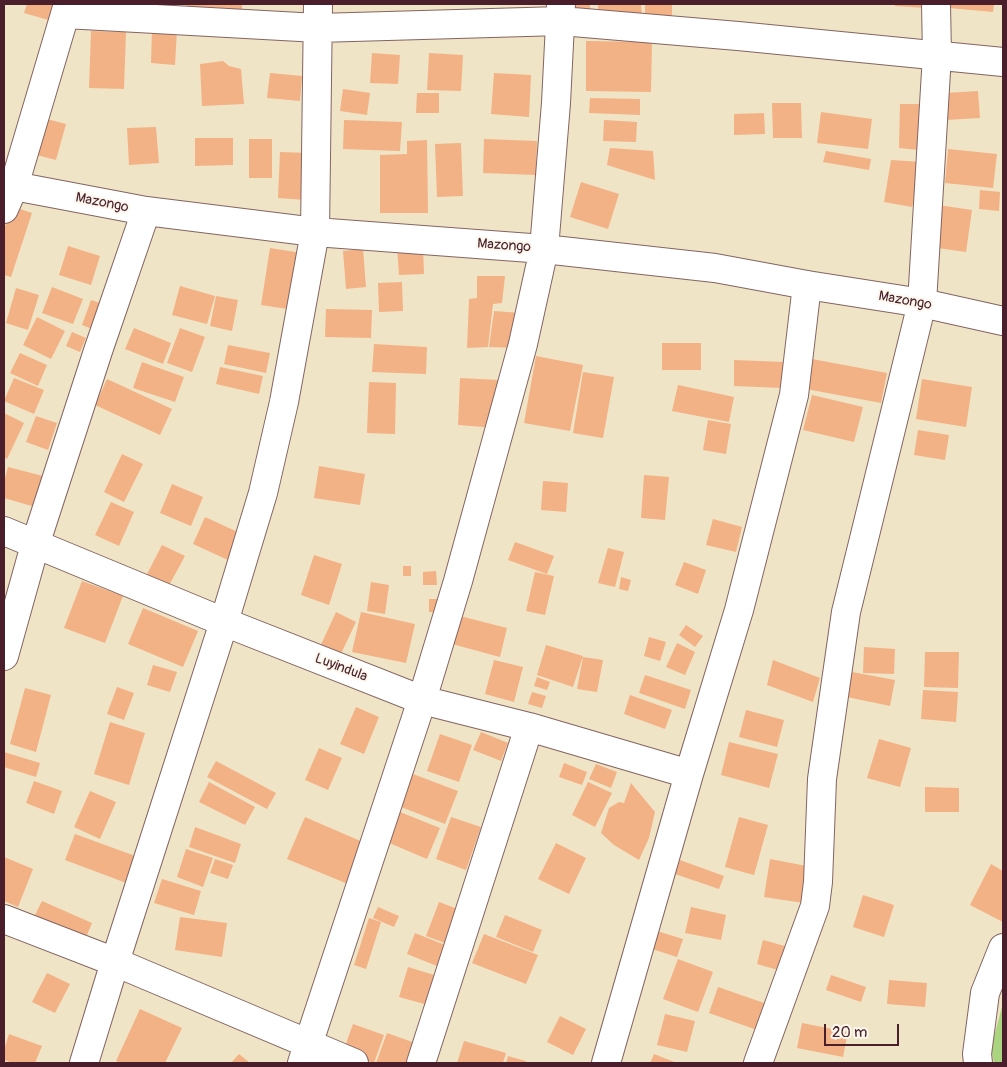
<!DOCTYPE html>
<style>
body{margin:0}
#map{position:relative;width:1007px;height:1067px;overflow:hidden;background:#f0e4c6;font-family:Pangolin,sans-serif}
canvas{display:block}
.frame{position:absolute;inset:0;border:5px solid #4a1f2b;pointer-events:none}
.scale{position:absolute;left:824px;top:1024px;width:75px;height:22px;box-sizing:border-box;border:2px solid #4a1f2b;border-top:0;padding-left:6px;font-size:15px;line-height:18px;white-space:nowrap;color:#4a1f2b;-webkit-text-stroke:4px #fbf7ec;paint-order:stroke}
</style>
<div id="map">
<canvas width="1007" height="1067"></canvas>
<div class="frame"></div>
<div class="scale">20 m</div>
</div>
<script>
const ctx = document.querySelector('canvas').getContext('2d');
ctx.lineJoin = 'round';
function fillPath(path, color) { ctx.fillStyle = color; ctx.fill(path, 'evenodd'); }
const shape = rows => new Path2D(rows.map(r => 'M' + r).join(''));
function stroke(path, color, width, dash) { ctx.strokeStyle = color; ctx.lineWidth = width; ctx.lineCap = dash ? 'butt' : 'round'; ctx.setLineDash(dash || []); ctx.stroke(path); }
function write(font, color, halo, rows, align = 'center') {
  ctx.font = font + ' Pangolin,sans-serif'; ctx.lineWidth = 4; ctx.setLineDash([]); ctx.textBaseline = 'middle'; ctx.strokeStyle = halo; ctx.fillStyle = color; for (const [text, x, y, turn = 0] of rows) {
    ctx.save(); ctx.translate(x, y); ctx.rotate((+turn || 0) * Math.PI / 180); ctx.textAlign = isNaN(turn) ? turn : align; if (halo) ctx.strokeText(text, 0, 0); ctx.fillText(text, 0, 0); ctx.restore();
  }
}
fillPath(shape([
 [1003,1003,1003,1063,994,1063,991,1048]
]), '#abd480');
fillPath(shape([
 [27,4,56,4,52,21,24,13],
 [187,4,242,4,242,16,187,17],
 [576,4,590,4,590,19,576,19],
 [598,4,641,4,642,18,598,20],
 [645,4,672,4,672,26,645,26],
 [895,4,926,4,926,8,895,6],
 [949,4,994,4,993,12,949,8],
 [152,29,177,30,175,65,151,63],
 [91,31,126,32,124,89,89,88],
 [586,41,652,42,651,92,586,91],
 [372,53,400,55,398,84,370,83],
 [429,53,463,55,461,91,427,90],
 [223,61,229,66,241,69,244,104,202,106,200,64],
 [270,73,302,76,300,101,267,98],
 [494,73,531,75,529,117,491,114],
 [343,89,370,93,367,115,340,111],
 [978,91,980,118,946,120,945,93],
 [417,93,439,93,439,113,416,113],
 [590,98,640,99,640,115,589,113],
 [772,103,801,103,802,138,773,138],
 [900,104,931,104,929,151,899,148],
 [821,112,872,119,868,149,817,143],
 [764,113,765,134,734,135,734,114],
 [43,118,66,124,56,160,33,154],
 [344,120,402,122,400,151,343,149],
 [604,120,637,122,636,142,603,141],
 [156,127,159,163,129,165,127,128],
 [195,138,233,138,233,165,195,166],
 [249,139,272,139,272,178,249,178],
 [484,139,537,141,536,175,483,173],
 [427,140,428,213,380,213,380,155,407,154,407,141],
 [461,143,463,196,437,197,435,144],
 [610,148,653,151,655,180,607,165],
 [948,149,997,154,993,188,945,183],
 [826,151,871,159,869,170,823,162],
 [280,152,307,153,305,200,278,198],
 [891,160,922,162,912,207,884,202],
 [581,182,619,194,608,229,570,217],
 [980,190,1000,192,999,211,979,209],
 [938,205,972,210,966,252,931,247],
 [11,206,32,213,11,277,4,275,4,230],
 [68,246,100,256,91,285,59,275],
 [423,246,424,274,399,275,397,247],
 [270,248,302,253,294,310,261,305],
 [363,249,366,287,346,289,343,251],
 [477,276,505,276,502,303,493,304,488,347,467,348,469,299,477,298],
 [402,282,403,311,379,312,378,283],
 [180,286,215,296,207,324,172,315],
 [52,287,83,299,73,324,42,313],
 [16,288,39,295,28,330,6,323],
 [216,296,238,300,232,331,210,326],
 [91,300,112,307,102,333,82,325],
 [326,309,372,310,371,338,325,337],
 [494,311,521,313,517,348,489,347],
 [37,317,65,331,51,359,23,345],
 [134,328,171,343,163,364,125,349],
 [180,328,205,337,192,372,167,363],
 [72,332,86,338,80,352,66,346],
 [662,343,701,343,701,370,662,370],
 [374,344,427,347,426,374,372,372],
 [228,345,270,353,266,373,224,364],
 [20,353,47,365,38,386,10,373],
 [536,356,583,365,570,431,524,423],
 [812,359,887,373,881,403,806,389],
 [734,360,784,362,783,388,734,386],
 [142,362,184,377,175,402,133,388],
 [220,367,263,376,259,394,216,384],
 [583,372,614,377,603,438,573,433],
 [14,378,44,390,34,414,4,401],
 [460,378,499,380,496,428,458,425],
 [107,379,172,409,160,435,95,405],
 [922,379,972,387,966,427,916,419],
 [369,382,396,383,395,434,367,433],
 [678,385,734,397,729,422,672,411],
 [812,395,863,407,854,442,803,430],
 [4,413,24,423,7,459,4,457],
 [36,416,57,423,48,450,26,442],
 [708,420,731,424,726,454,703,450],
 [918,430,949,435,945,460,914,455],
 [122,454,143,464,124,502,104,492],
 [319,466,365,474,360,505,314,498],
 [8,467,43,476,35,507,4,498,4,482],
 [644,475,669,477,665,520,641,518],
 [543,481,568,483,566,512,541,510],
 [172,484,203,497,191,526,160,513],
 [111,502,134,512,119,546,95,535],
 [205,517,240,533,228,560,193,544],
 [713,519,742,527,736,552,706,545],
 [515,542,554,556,547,574,508,560],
 [162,545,185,556,166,591,144,580],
 [608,548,624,552,615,587,598,583],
 [314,555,342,564,329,605,301,595],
 [684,562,706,570,698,594,675,585],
 [403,566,411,566,411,576,403,576],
 [436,571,437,585,423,585,423,572],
 [535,572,554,576,545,615,526,611],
 [621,577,631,580,628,591,619,589],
 [82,581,123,596,105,643,64,628],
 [371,582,389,585,385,614,367,611],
 [429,599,444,599,444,613,429,612],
 [143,608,198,631,183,667,128,644],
 [336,612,356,622,339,658,319,649],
 [361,612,415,624,406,663,352,652],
 [460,616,507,628,500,657,452,644],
 [686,625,703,636,695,647,679,635],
 [649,637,666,642,660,661,644,656],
 [677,643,695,652,685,675,666,667],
 [546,645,583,656,573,687,537,675],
 [864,647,895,649,894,674,863,673],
 [925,652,959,652,958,688,924,687],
 [583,657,603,660,597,692,577,689],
 [494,660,523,667,514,702,485,694],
 [773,660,820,678,813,702,767,685],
 [153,665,177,672,170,692,147,685],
 [852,672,895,680,890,706,847,697],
 [645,675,691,690,685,709,639,693],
 [537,677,550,682,547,690,534,686],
 [117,687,134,693,124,720,107,714],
 [25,688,51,695,36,752,10,744],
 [923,690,958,692,956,722,921,719],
 [532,692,546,696,542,708,528,704],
 [630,695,672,710,665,729,624,714],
 [356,707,379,717,364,754,340,744],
 [746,710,784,720,777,747,739,737],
 [110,722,145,733,129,785,94,774],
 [481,732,508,743,501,761,473,750],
 [440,734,472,745,459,782,427,771],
 [879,739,911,748,900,787,867,778],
 [729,742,778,754,769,788,721,775],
 [319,748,342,758,328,790,305,780],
 [4,752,40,763,36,777,4,767],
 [216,761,276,793,267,809,207,777],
 [564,763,587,772,582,785,559,777],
 [596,764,617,772,611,788,589,779],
 [413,774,458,791,445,824,401,807],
 [34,781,62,791,54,814,26,803],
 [209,782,255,807,245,825,199,802],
 [588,782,612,793,595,827,572,815],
 [631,783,655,812,649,838,639,860,614,845,601,833,609,808,619,802,624,803],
 [925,787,959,788,959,812,925,812],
 [90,791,116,802,100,839,74,827],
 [400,812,440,828,427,859,387,842],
 [305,817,365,843,348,884,287,859],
 [451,817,481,827,466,870,436,859],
 [739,817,768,825,754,875,725,867],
 [195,827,241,844,235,863,189,847],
 [75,834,138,857,129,884,65,860],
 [556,843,586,858,569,894,538,879],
 [186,849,213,858,203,887,177,877],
 [4,857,33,869,18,907,4,901],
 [215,859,233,865,228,879,210,873],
 [770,859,817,868,810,904,764,897],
 [680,860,724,876,719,889,675,874],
 [991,864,1003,871,1003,922,970,905],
 [162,879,201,891,194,915,154,903],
 [863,895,894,905,884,937,853,927],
 [42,901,92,923,82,947,30,925],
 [439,902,466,912,453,946,426,936],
 [378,907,399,916,394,927,373,918],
 [691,907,726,915,721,940,685,933],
 [505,915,542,930,533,952,496,937],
 [180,917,227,923,222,957,175,950],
 [369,918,381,922,366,969,354,965],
 [657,931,683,939,677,957,652,949],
 [415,933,455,949,447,970,407,954],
 [484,934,538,955,526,984,472,963],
 [763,940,792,948,785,972,757,964],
 [678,959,713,972,698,1012,663,999],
 [408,967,444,978,435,1007,399,997],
 [47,973,70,984,55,1013,32,1002],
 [831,975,866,987,861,1002,826,990],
 [889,980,927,983,925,1007,887,1004],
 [718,987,767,1004,757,1030,709,1013],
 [140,1009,182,1028,165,1063,122,1063,116,1061],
 [665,1014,695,1021,687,1052,657,1045],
 [560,1016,586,1029,573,1055,547,1042],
 [802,1023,848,1032,843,1057,797,1048],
 [353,1024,384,1035,374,1063,343,1052],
 [387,1033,415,1043,408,1063,376,1063],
 [9,1034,42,1046,35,1063,13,1063,4,1060,4,1050],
 [464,1041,506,1053,503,1063,457,1063],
 [239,1054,250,1063,231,1063],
 [654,1054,677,1063,650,1063],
 [508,1056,526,1061,525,1063,506,1063]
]), '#f2b285');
const minor = shape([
 [65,14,318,28,561,21,738,36,1003,62],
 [4,182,14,186,146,211,315,232,544,249,715,268,807,285,922,303,1003,321],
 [4,209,14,186,68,4],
 [4,531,224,622,422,700,529,727,689,774],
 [4,656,35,545,98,351,146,211],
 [4,919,115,962,354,1063],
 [84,1063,115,962,224,622,263,493,284,402,315,232,318,4],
 [302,1063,422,700,458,581,523,344,544,249,556,103,561,4],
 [421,1063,529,727],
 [606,1063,689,774,739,610,794,395,807,285],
 [758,1063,815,906,818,882,822,779,846,612,922,303,937,55,936,4],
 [978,1063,977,1054,985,993,1003,948]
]);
stroke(minor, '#846461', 30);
stroke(minor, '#fff', 28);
write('14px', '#4a1f2b', '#fbf7ec', [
 ["Mazongo",102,203,11],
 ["Mazongo",504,246,4],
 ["Mazongo",905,301,10],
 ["Luyindula",341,668,21]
]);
</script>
